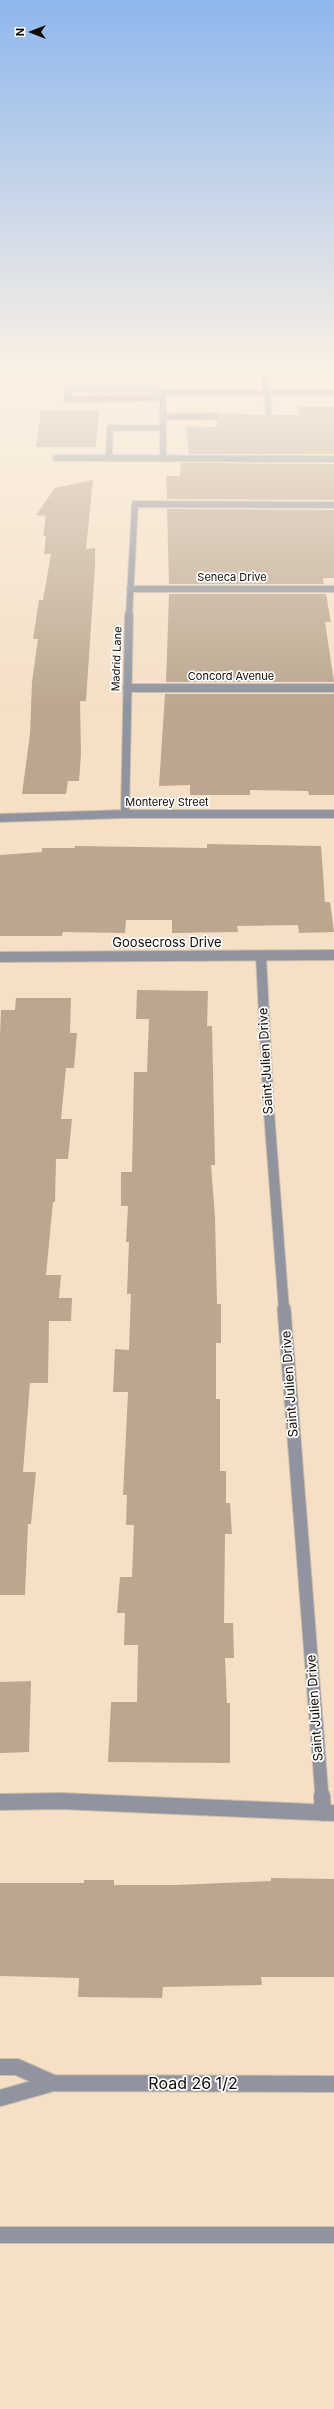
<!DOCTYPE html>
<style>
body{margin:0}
#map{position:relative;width:334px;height:2409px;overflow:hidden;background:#f5e0c6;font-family:Inter,sans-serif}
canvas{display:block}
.north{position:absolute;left:12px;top:12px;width:40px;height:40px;-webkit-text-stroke:3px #fff;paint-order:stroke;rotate:270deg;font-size:11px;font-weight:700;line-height:16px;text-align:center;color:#120b04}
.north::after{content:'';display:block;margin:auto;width:14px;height:18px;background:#120b04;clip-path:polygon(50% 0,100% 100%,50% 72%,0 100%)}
</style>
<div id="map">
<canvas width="334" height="2409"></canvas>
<div class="north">N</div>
</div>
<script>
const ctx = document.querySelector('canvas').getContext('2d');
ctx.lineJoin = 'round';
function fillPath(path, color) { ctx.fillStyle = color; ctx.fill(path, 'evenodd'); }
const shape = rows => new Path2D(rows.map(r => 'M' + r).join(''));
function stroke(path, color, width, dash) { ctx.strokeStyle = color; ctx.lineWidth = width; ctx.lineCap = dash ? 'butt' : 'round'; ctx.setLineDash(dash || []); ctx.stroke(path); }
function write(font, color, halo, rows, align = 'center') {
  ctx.font = font + ' Inter,sans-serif'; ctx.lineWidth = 3.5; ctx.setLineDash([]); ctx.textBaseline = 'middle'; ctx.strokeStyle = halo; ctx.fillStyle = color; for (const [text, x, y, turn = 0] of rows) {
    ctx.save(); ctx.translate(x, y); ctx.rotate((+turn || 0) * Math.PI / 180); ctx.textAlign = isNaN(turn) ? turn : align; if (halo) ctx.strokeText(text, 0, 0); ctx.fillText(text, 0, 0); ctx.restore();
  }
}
fillPath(shape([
 [298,406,334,407,334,454,189,454,186,426,217,427,217,421,221,418,221,413,264,415,269,420,274,415,299,415],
 [41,411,99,411,96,447,36,447],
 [181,463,334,464,334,500,167,499,166,476,180,476],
 [93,480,86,549,95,548,95,566,86,701,80,701,81,754,79,781,68,781,66,794,22,794,30,734,32,682,38,639,33,639,39,600,43,600,51,554,44,554,46,536,43,536,46,516,36,515,55,488],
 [167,509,334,510,334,578,323,578,324,584,169,584],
 [169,594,326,594,331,622,325,622,334,682,166,682],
 [165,694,334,694,334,795,309,795,308,791,250,790,250,795,190,795,190,785,159,786],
 [207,844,321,846,325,902,330,902,334,932,299,933,298,925,237,926,238,932,172,933,172,920,126,920,125,933,63,932,62,936,0,936,0,855,42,852,42,848,75,848,75,846,207,848],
 [137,990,208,991,207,1026,212,1026,215,1165,211,1165,215,1217,217,1304,221,1304,221,1343,216,1343,216,1399,220,1399,220,1471,226,1471,226,1503,230,1503,232,1534,225,1534,224,1623,233,1623,234,1658,225,1658,227,1703,230,1703,230,1763,108,1762,111,1702,137,1702,138,1645,124,1645,125,1613,117,1613,120,1577,132,1577,134,1525,126,1525,127,1495,123,1495,128,1392,113,1392,115,1349,129,1350,131,1294,127,1294,129,1242,126,1242,128,1206,121,1206,121,1172,132,1172,134,1072,147,1072,149,1019,136,1019],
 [16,998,71,998,70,1033,77,1033,74,1068,66,1068,61,1119,72,1119,68,1159,56,1159,55,1202,53,1202,46,1275,61,1275,59,1298,72,1298,71,1321,49,1321,48,1383,30,1383,23,1472,36,1472,31,1524,28,1524,25,1595,0,1595,0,1037,1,1010,15,1010],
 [31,1681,29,1752,0,1753,0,1682],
 [271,1878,334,1879,334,1977,261,1977,262,1985,163,1987,162,1998,78,1997,79,1978,0,1976,0,1883,84,1883,84,1880,114,1880,114,1885,176,1885,271,1881]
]), '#bba78f');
const serviceFar1 = shape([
 [264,371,269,415],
 [163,393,153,389,68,389,67,399,163,398],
 [163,417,217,416],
 [56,458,334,459],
 [109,458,110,428,163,428],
 [163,458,163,393,334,393]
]);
const service = shape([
 [0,2235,334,2235]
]);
const minorFar4 = shape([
 [130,589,334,589],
 [129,616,135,504,334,505]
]);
const minorFar3 = shape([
 [127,688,334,688],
 [125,814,129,615],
 [0,818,125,814,334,814]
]);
const minorFar2 = shape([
 [261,956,269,1112,284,1310],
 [0,957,334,955]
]);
const minorFar1 = shape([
 [284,1309,322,1797]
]);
const minor = shape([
 [322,1796,323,1813],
 [0,1802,61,1801,334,1813],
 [0,2067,17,2067,53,2083],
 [0,2098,53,2083,334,2084]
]);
stroke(serviceFar1, '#d1bea7', 8);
stroke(service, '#d1bea7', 18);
stroke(minorFar4, '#d1bea7', 8);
stroke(minorFar3, '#d1bea7', 10);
stroke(minorFar2, '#d1bea7', 12);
stroke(minorFar1, '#d1bea7', 15);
stroke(minor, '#d1bea7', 18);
stroke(serviceFar1, '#8f94a0', 6);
stroke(service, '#8f94a0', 16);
stroke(minorFar4, '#8f94a0', 6);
stroke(minorFar3, '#8f94a0', 8);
stroke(minorFar2, '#8f94a0', 10);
stroke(minorFar1, '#8f94a0', 13);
stroke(minor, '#8f94a0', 16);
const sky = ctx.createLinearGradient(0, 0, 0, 708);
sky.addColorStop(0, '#8eb7ed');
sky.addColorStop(0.52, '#faf1e5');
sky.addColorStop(1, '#faf1e500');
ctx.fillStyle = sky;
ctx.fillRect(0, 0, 334, 708);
write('11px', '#120b04', '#fff', [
 ["Seneca Drive",232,578],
 ["Madrid Lane",117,659,-88],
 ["Concord Avenue",231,677],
 ["Monterey Street",167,803]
]);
write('13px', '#120b04', '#fff', [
 ["Goosecross Drive",167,943],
 ["Saint Julien Drive",266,1061,-93],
 ["Saint Julien Drive",290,1384,-94],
 ["Saint Julien Drive",315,1708,-94]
]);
write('16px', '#120b04', '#fff', [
 ["Road 26 1/2",193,2084]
]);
</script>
